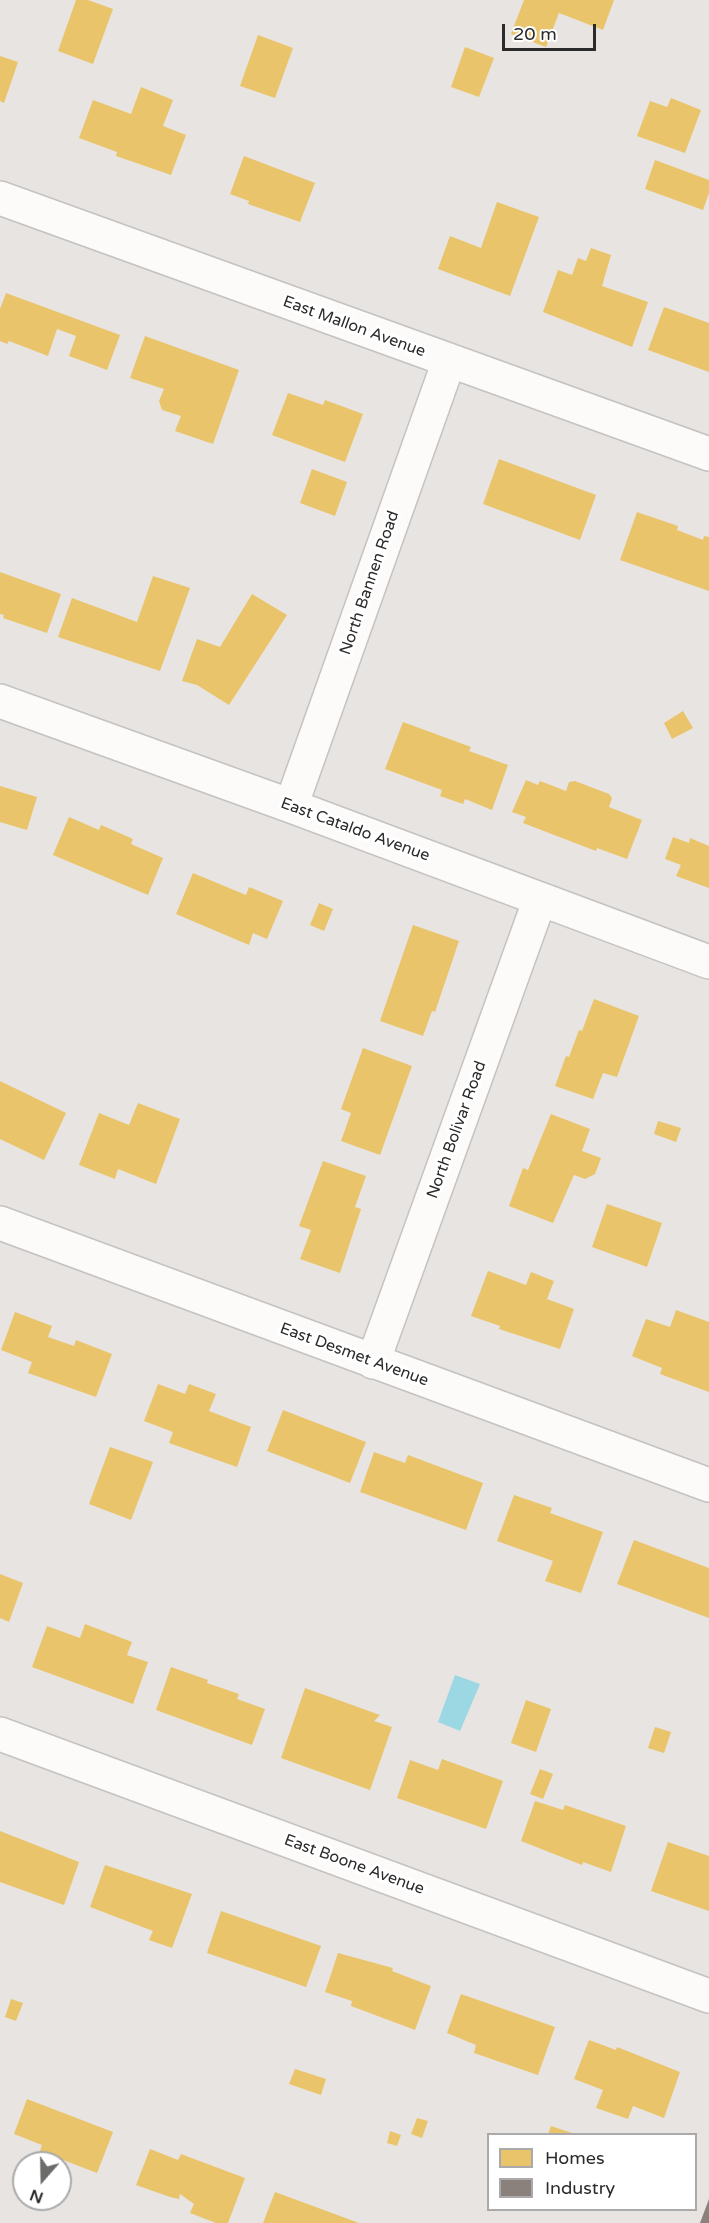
<!DOCTYPE html>
<style>
body{margin:0}
#map{position:relative;width:709px;height:2223px;overflow:hidden;background:#e8e4e1;font-family:"Varela Round",sans-serif}
canvas{display:block}
.legend{position:absolute;left:487px;top:2133px;width:210px;height:78px;box-sizing:border-box;background:#fff;border:2px solid #aaa;margin:0;padding:8px 10px;list-style:none;font-size:18px;color:#2b2b2b}
.legend li{display:flex;align-items:center;gap:12px;height:30px}
.legend b{width:30px;border:2px solid #aaa}
.north{position:absolute;left:12px;top:2151px;width:60px;height:60px;box-sizing:border-box;background:#fff;border:2px solid #aaa;border-radius:50%;rotate:200deg;font-size:16px;font-weight:700;line-height:24px;text-align:center;color:#2b2b2b}
.north::after{content:'';display:block;margin:auto;width:21px;height:27px;background:#6d6c6b;clip-path:polygon(50% 0,100% 100%,50% 72%,0 100%)}
.scale{position:absolute;left:502px;top:24px;width:94px;height:27px;box-sizing:border-box;border:3px solid #2b2b2b;border-top:0;padding-left:8px;font-size:18px;line-height:21px;white-space:nowrap;color:#2b2b2b;-webkit-text-stroke:4px #fff;paint-order:stroke}
</style>
<div id="map">
<canvas width="709" height="2223"></canvas>
<ul class="legend">
<li><b style="height:16px;background:#e9c46a"></b>Homes</li>
<li><b style="height:16px;background:#8a817c"></b>Industry</li>
</ul>
<div class="north">N</div>
<div class="scale">20 m</div>
</div>
<script>
const ctx = document.querySelector('canvas').getContext('2d');
ctx.lineJoin = 'round';
function fillPath(path, color) { ctx.fillStyle = color; ctx.fill(path, 'evenodd'); }
const shape = rows => new Path2D(rows.map(r => 'M' + r).join(''));
function stroke(path, color, width, dash) { ctx.strokeStyle = color; ctx.lineWidth = width; ctx.lineCap = dash ? 'butt' : 'round'; ctx.setLineDash(dash || []); ctx.stroke(path); }
function write(font, color, halo, rows, align = 'center') {
  ctx.font = font + ' "Varela Round",sans-serif'; ctx.lineWidth = 6; ctx.setLineDash([]); ctx.textBaseline = 'middle'; ctx.strokeStyle = halo; ctx.fillStyle = color; for (const [text, x, y, turn = 0] of rows) {
    ctx.save(); ctx.translate(x, y); ctx.rotate((+turn || 0) * Math.PI / 180); ctx.textAlign = isNaN(turn) ? turn : align; if (halo) ctx.strokeText(text, 0, 0); ctx.fillText(text, 0, 0); ctx.restore();
  }
}
fillPath(shape([
 [455,1675,480,1684,460,1731,438,1722]
]), '#9bd8e3');
fillPath(shape([
 [76,0,88,0,113,9,93,64,58,51],
 [524,0,614,0,603,30,559,13,546,47,511,34],
 [258,35,293,48,275,98,240,86],
 [465,47,494,58,479,97,451,87],
 [0,56,18,62,4,103,0,101],
 [141,87,173,100,163,126,186,135,171,175,116,156,117,152,79,138,93,100,131,114],
 [671,98,701,110,685,153,637,136,650,101,667,107],
 [244,156,315,183,300,222,248,204,249,201,230,194],
 [655,160,709,180,709,193,703,210,645,189],
 [497,202,539,217,510,296,438,269,450,236,481,248],
 [591,248,611,255,602,286,648,302,632,347,543,312,558,270,572,275,578,258,586,261],
 [6,293,120,335,107,370,69,356,76,336,57,329,48,356,9,341,7,344,0,341,0,309],
 [664,307,709,323,709,372,648,350],
 [145,336,239,370,213,444,175,431,181,416,162,410,159,401,164,389,130,378],
 [288,393,323,405,325,400,363,414,345,462,272,435],
 [499,459,596,495,580,540,483,504],
 [312,469,347,482,335,516,300,503],
 [637,512,678,526,677,530,703,540,704,536,709,537,709,591,620,560],
 [0,572,61,594,47,633,3,618,4,615,0,614],
 [153,576,190,588,160,671,58,637,72,598,137,622],
 [252,594,287,615,229,705,197,685,182,681,197,639,220,647],
 [683,711,693,728,672,739,664,723],
 [403,722,471,747,469,751,508,765,492,810,465,799,463,804,440,796,442,790,385,769],
 [526,780,538,785,540,781,566,791,569,782,575,781,609,794,612,798,609,807,642,820,627,859,597,848,596,851,523,823,526,817,512,812],
 [0,786,37,797,27,830,0,822],
 [69,817,99,830,101,825,133,839,131,844,163,858,148,895,53,855],
 [673,837,689,843,690,838,709,846,709,888,676,876,681,865,665,859],
 [193,873,246,895,249,887,283,901,267,939,253,933,249,945,176,914],
 [319,903,333,909,324,931,310,925],
 [413,925,459,941,435,1012,432,1011,423,1036,380,1021],
 [594,999,639,1016,617,1077,603,1073,593,1099,555,1086,566,1056,569,1057,579,1030,582,1031],
 [363,1048,412,1066,380,1155,341,1141,351,1113,341,1109],
 [0,1081,66,1113,44,1160,0,1139],
 [138,1103,180,1119,156,1184,118,1169,115,1179,79,1165,99,1113,129,1125],
 [551,1114,590,1129,582,1151,601,1158,595,1174,585,1179,574,1175,553,1223,509,1206,523,1168,528,1170],
 [658,1121,681,1128,676,1142,654,1134],
 [323,1161,366,1176,355,1207,361,1209,340,1273,300,1259,311,1230,299,1226],
 [607,1204,662,1223,647,1267,592,1247],
 [488,1271,526,1285,531,1272,554,1281,547,1299,574,1309,560,1349,499,1329,500,1326,471,1316],
 [676,1310,709,1322,709,1392,660,1374,662,1368,632,1356,646,1319,670,1327],
 [15,1312,52,1326,48,1337,74,1346,76,1340,112,1354,96,1397,28,1373,32,1362,1,1350],
 [158,1384,185,1394,189,1384,216,1394,209,1411,251,1427,237,1467,169,1443,173,1432,144,1421],
 [283,1410,366,1442,350,1483,267,1451],
 [110,1447,153,1462,131,1520,89,1504],
 [374,1452,405,1463,408,1455,483,1483,466,1530,360,1492],
 [514,1495,552,1508,550,1513,603,1532,581,1593,545,1581,553,1561,497,1541],
 [634,1540,709,1568,709,1618,617,1584],
 [0,1574,23,1583,9,1622,0,1618],
 [85,1624,132,1642,127,1655,148,1662,133,1704,32,1667,47,1626,80,1638],
 [171,1667,208,1680,207,1683,239,1694,237,1699,265,1709,252,1745,156,1710],
 [305,1688,380,1715,374,1721,392,1727,370,1790,281,1758],
 [526,1700,551,1709,536,1752,511,1743],
 [655,1727,671,1732,664,1753,648,1748],
 [442,1759,503,1781,486,1829,397,1798,410,1760,438,1770],
 [540,1769,553,1774,543,1799,530,1794],
 [535,1801,563,1810,565,1805,626,1826,611,1872,583,1862,582,1865,521,1841],
 [0,1831,79,1862,64,1905,0,1882],
 [668,1842,709,1856,709,1911,651,1891],
 [105,1865,192,1894,172,1948,149,1940,153,1931,90,1907],
 [221,1911,321,1946,306,1987,207,1953],
 [338,1953,393,1968,392,1971,431,1986,415,2030,351,2006,352,2001,325,1992],
 [461,1994,555,2027,538,2075,474,2053,476,2045,447,2033],
 [11,1999,23,2003,16,2021,5,2017],
 [589,2040,616,2050,617,2047,680,2072,664,2118,633,2106,628,2119,596,2108,603,2090,574,2079],
 [295,2069,326,2079,321,2095,289,2084],
 [27,2099,113,2132,97,2173,40,2151,42,2145,14,2134],
 [417,2118,428,2121,422,2138,411,2134],
 [551,2126,575,2134,548,2134],
 [390,2131,401,2135,397,2146,387,2143],
 [150,2149,178,2160,181,2154,245,2178,228,2223,216,2223,190,2213,194,2204,180,2194,179,2199,170,2197,136,2185],
 [275,2192,359,2223,263,2223]
]), '#e9c46a');
fillPath(shape([
 [709,2199,709,2223,700,2223]
]), '#8a817c');
const minor = shape([
 [0,198,709,454],
 [0,701,291,806,709,962],
 [291,806,449,361],
 [0,1223,709,1485],
 [373,1362,540,899],
 [0,1734,709,1996]
]);
stroke(minor, '#c4c3c3', 36);
stroke(minor, '#fcfbfa', 33);
write('16px', '#2b2b2b', '#fff', [
 ["East Mallon Avenue",354,327,20],
 ["North Bannen Road",370,583,-71],
 ["East Cataldo Avenue",355,830,20],
 ["North Bolivar Road",457,1130,-70],
 ["East Desmet Avenue",354,1355,20],
 ["East Boone Avenue",354,1865,20]
]);
</script>
